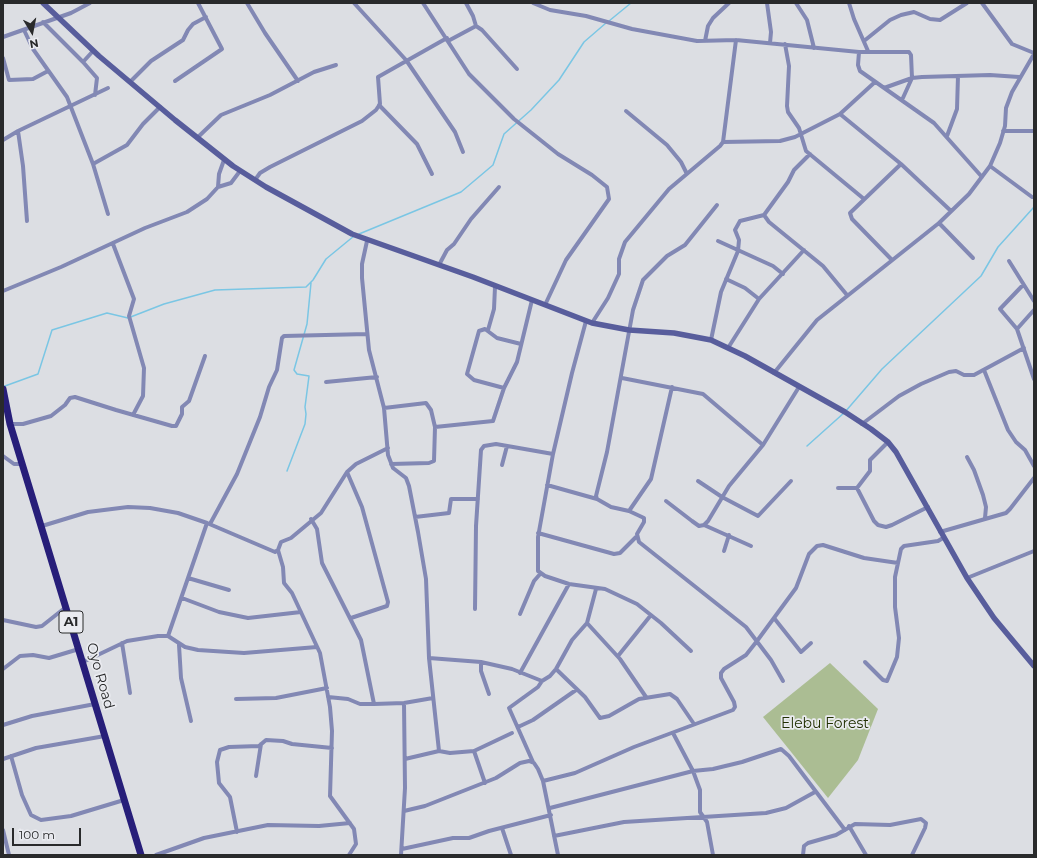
<!DOCTYPE html>
<style>
body{margin:0}
#map{position:relative;width:1037px;height:858px;overflow:hidden;background:#dcdee3;font-family:Montserrat,sans-serif}
canvas{display:block}
.frame{position:absolute;inset:0;border:4px solid #292a2b;pointer-events:none}
.north{position:absolute;left:12px;top:12px;width:40px;height:40px;-webkit-text-stroke:3px #eaebf0;paint-order:stroke;rotate:170deg;font-size:11px;font-weight:700;line-height:16px;text-align:center;color:#292a2b}
.north::after{content:'';display:block;margin:auto;width:14px;height:18px;background:#292a2b;clip-path:polygon(50% 0,100% 100%,50% 72%,0 100%)}
.scale{position:absolute;left:12px;top:828px;width:69px;height:18px;box-sizing:border-box;border:2px solid #292a2b;border-top:0;padding-left:5px;font-size:12px;line-height:14px;white-space:nowrap;color:#292a2b;-webkit-text-stroke:3px #eaebf0;paint-order:stroke}
</style>
<div id="map">
<canvas width="1037" height="858"></canvas>
<div class="frame"></div>
<div class="north">N</div>
<div class="scale">100 m</div>
</div>
<script>
const ctx = document.querySelector('canvas').getContext('2d');
ctx.lineJoin = 'round';
function fillPath(path, color) { ctx.fillStyle = color; ctx.fill(path, 'evenodd'); }
const shape = rows => new Path2D(rows.map(r => 'M' + r).join(''));
function stroke(path, color, width, dash) { ctx.strokeStyle = color; ctx.lineWidth = width; ctx.lineCap = dash ? 'butt' : 'round'; ctx.setLineDash(dash || []); ctx.stroke(path); }
function write(font, color, halo, rows, align = 'center') {
  ctx.font = font + ' Montserrat,sans-serif'; ctx.lineWidth = 3.5; ctx.setLineDash([]); ctx.textBaseline = 'middle'; ctx.strokeStyle = halo; ctx.fillStyle = color; for (const [text, x, y, turn = 0] of rows) {
    ctx.save(); ctx.translate(x, y); ctx.rotate((+turn || 0) * Math.PI / 180); ctx.textAlign = isNaN(turn) ? turn : align; if (halo) ctx.strokeText(text, 0, 0); ctx.fillText(text, 0, 0); ctx.restore();
  }
}
fillPath(shape([
 [830,663,878,709,858,760,828,798,763,717]
]), '#abbd93');
stroke(shape([
 [609,21,631,3],
 [359,234,461,192,493,165,504,134,531,110,559,80,584,42,606,23],
 [5,386,38,374,52,330,107,313,128,318,164,304,215,290,306,287,313,280,326,259,354,236],
 [807,446,845,412,882,369,981,276,998,247,1034,207],
 [287,471,305,424,306,414,305,407,309,376,297,374,294,370,307,324,311,283]
]), '#7ac6e4', 1.5);
stroke(shape([
 [247,3,265,33,298,81],
 [354,3,406,60,455,132,463,152],
 [423,3,469,74,514,119,558,154,592,175,607,187,609,199,566,260,545,305],
 [466,3,473,16,476,26],
 [533,3,550,10,586,16,632,29,697,41,736,40,859,52,909,52,911,55,912,78,902,100],
 [767,3,771,32,770,43],
 [796,3,807,20,814,48],
 [849,3,854,19,868,51],
 [982,3,1012,44,1034,53],
 [43,22,83,62,97,78,95,95],
 [476,26,482,30,517,69],
 [24,30,33,49,67,97,93,164],
 [3,37,71,13,90,3],
 [448,41,476,26],
 [705,41,708,26,713,18,729,3],
 [864,41,890,20,901,15,914,12,930,19,940,20,967,3],
 [785,44,789,66,787,106,788,112,799,128,806,151,864,199],
 [859,52,858,65,860,71,934,123,982,177],
 [3,58,9,80,33,79,48,71],
 [83,62,93,51],
 [175,81,222,49,198,3],
 [130,82,151,61,183,40,188,30,193,24,206,17],
 [884,88,912,78,922,77,990,75,1019,77],
 [379,105,417,144,432,174],
 [626,111,667,145,681,162,687,174],
 [840,114,901,164,951,211],
 [18,131,23,166,27,221],
 [1003,131,1034,131],
 [947,136,957,109,958,76],
 [197,138,221,115,270,95,314,72,336,65],
 [3,140,18,131,108,88],
 [723,142,780,141,795,137,840,114,875,82],
 [990,166,1032,197],
 [255,180,260,173,270,167,362,121,376,110,380,104,378,77,447,38],
 [218,187,219,174,224,160],
 [717,205,685,245,667,256,643,280,633,310,607,452,596,496,597,499,611,507,629,511,644,518,644,522,637,534,639,542,746,627,771,660,783,681],
 [108,214,93,164,127,145,143,124,160,107],
 [764,215,769,222,823,266,847,295],
 [764,215,788,182,794,170,810,154],
 [939,223,973,258],
 [367,241,362,264,362,278,369,350,384,408,388,455,393,468,406,478,409,486,418,532,426,579,429,658,439,751],
 [718,241,773,266,783,274],
 [113,244,134,299,129,316,144,368,143,396,133,415],
 [892,260,852,219,850,213,901,164],
 [1009,261,1034,301],
 [439,265,447,250,454,244,471,219,499,187],
 [726,279,745,288,759,299],
 [1023,285,1000,309,1017,329,1034,379],
 [3,291,61,267,145,228,187,212,207,199,218,187,231,183,240,171],
 [586,321,572,373,553,454,538,537,538,571,545,576,569,584,605,589,637,604,661,623,691,651],
 [592,323,608,298,619,274,619,259,625,242,669,189,720,146,723,142,736,40],
 [1017,329,1034,310],
 [488,330,494,309,495,287],
 [711,340,721,292,738,251,739,240,735,230,740,221,764,215],
 [728,348,759,299,804,250],
 [984,370,1008,430,1016,442,1025,450,1034,466],
 [774,373,817,320,939,223,969,194,990,166,1000,143,1005,126,1006,108,1012,92,1034,54],
 [622,378,703,394,763,445],
 [326,382,377,377],
 [504,388,474,380,467,374,479,331,485,329,497,338,521,344],
 [384,408,426,403,431,410,435,427,434,461,429,463,391,464],
 [10,424,23,424,51,416,65,405,70,398,75,397,116,410,172,426,176,426,182,414,182,407,189,401,205,356],
 [862,424,899,396,921,384,949,372,956,371,964,375,974,375,1024,348],
 [435,427,493,421,504,388,517,362,532,300],
 [3,456,14,464,22,464],
 [967,457,974,470,983,495,986,507,985,518],
 [502,465,507,446],
 [347,472,362,507,388,602,387,606,351,618],
 [698,481,722,497,758,516,791,481],
 [547,485,597,499],
 [838,488,857,488,870,471,870,460,888,442],
 [857,488,874,521,878,525,886,527,892,525,928,507],
 [666,501,692,521,699,526,704,525,708,521,729,486,763,445,799,387],
 [629,511,651,479,672,387],
 [415,517,449,513,451,499,478,499],
 [311,519,317,529,322,563,361,640,374,704],
 [210,524,237,474,260,417,269,387,277,370,282,338,284,336,367,334],
 [704,525,751,546],
 [42,526,88,512,128,507,150,508,178,513,207,523,275,552,278,550,281,542,291,538,321,513,347,472,356,464,388,448],
 [940,532,1006,513,1010,509,1034,478],
 [538,533,614,554,620,553,636,537],
 [278,550,283,567,284,583,292,593,320,653,330,707,332,731,330,796,354,829,356,844,349,855],
 [724,551,729,535],
 [188,578,229,590],
 [967,578,1034,551],
 [596,589,587,623,620,659,646,697],
 [182,598,219,612,248,618,301,612],
 [475,609,476,526,481,450,484,446,496,444,553,454],
 [520,614,534,581,541,573],
 [774,618,801,652,811,643],
 [3,620,36,627,42,626,66,607],
 [168,636,207,523],
 [122,643,130,693],
 [179,645,181,678,191,721],
 [618,656,651,615],
 [429,658,481,662,512,669,542,681],
 [83,662,127,641,158,636,168,636,185,647,198,650,244,653,317,647],
 [481,662,481,671,489,694],
 [865,662,883,680,887,681,897,657,899,638,895,607,895,577,901,549,904,546,938,541,943,538],
 [3,669,20,656,33,655,49,658,79,649],
 [556,669,585,697,600,718,609,716,639,699,670,694,677,699,694,724],
 [520,673,569,584],
 [328,697,348,699,360,704,374,704,404,703,433,698],
 [236,699,276,698,327,688],
 [3,725,32,716,95,704],
 [518,727,533,720,576,690],
 [673,733,693,771,700,790,700,812,707,822,713,855],
 [474,751,485,783],
 [11,756,22,795,31,815,41,820,71,816,124,800],
 [3,759,36,748,105,736],
 [405,759,439,751,450,753,474,751,512,733],
 [533,762,509,708,538,687,542,681,550,676,556,669,572,640,587,623],
 [256,776,261,744],
 [543,781,575,773,634,747,733,710,735,707,734,702,721,678,721,673,724,669,746,655,757,641,796,588,809,554,817,546,823,545,864,558,898,563],
 [550,808,693,771,713,769,742,762,781,749,789,756,845,830],
 [404,811,425,806,496,778,520,763,529,761,534,763,538,769,543,781,558,855],
 [849,826,866,855],
 [502,828,511,855],
 [3,830,9,855],
 [237,832,230,797,219,783,217,762,220,750,229,747,259,746,266,740,283,741,292,744,332,748],
 [554,836,624,822,766,813,786,808,815,792],
 [402,849,453,838,469,838,489,831,551,815],
 [156,855,204,838,268,825,319,826,350,823],
 [401,855,405,788,404,703],
 [803,855,804,846,808,843,836,835,855,824,890,825,921,819,926,823,925,828,912,855]
]), '#8288b4', 4);
stroke(shape([
 [43,3,99,56,175,120,233,166,266,187,352,234,473,277,592,323,629,330,674,333,711,340,745,356,845,412,871,429,888,442,896,452,967,578,994,618,1034,666]
]), '#585d9c', 5.5);
stroke(shape([
 [3,389,10,424,141,855]
]), '#271e79', 7);
for (const [x, y, w] of [
 [71,622,24]
]) { const box = new Path2D(); box.roundRect(x - w / 2, y - 11, w, 22, 3); ctx.fillStyle = '#eaebf0'; ctx.fill(box); stroke(box, '#292a2b', 1); }
write('bold 13px', '#292a2b', null, [
 ["A1",71,622]
]);
write('14px', '#292a2b', '#eaebf0', [
 ["Oyo Road",100,676,74]
]);
write('14px', '#213002', '#eaebf0', [
 ["Elebu Forest",825,724]
]);
</script>
